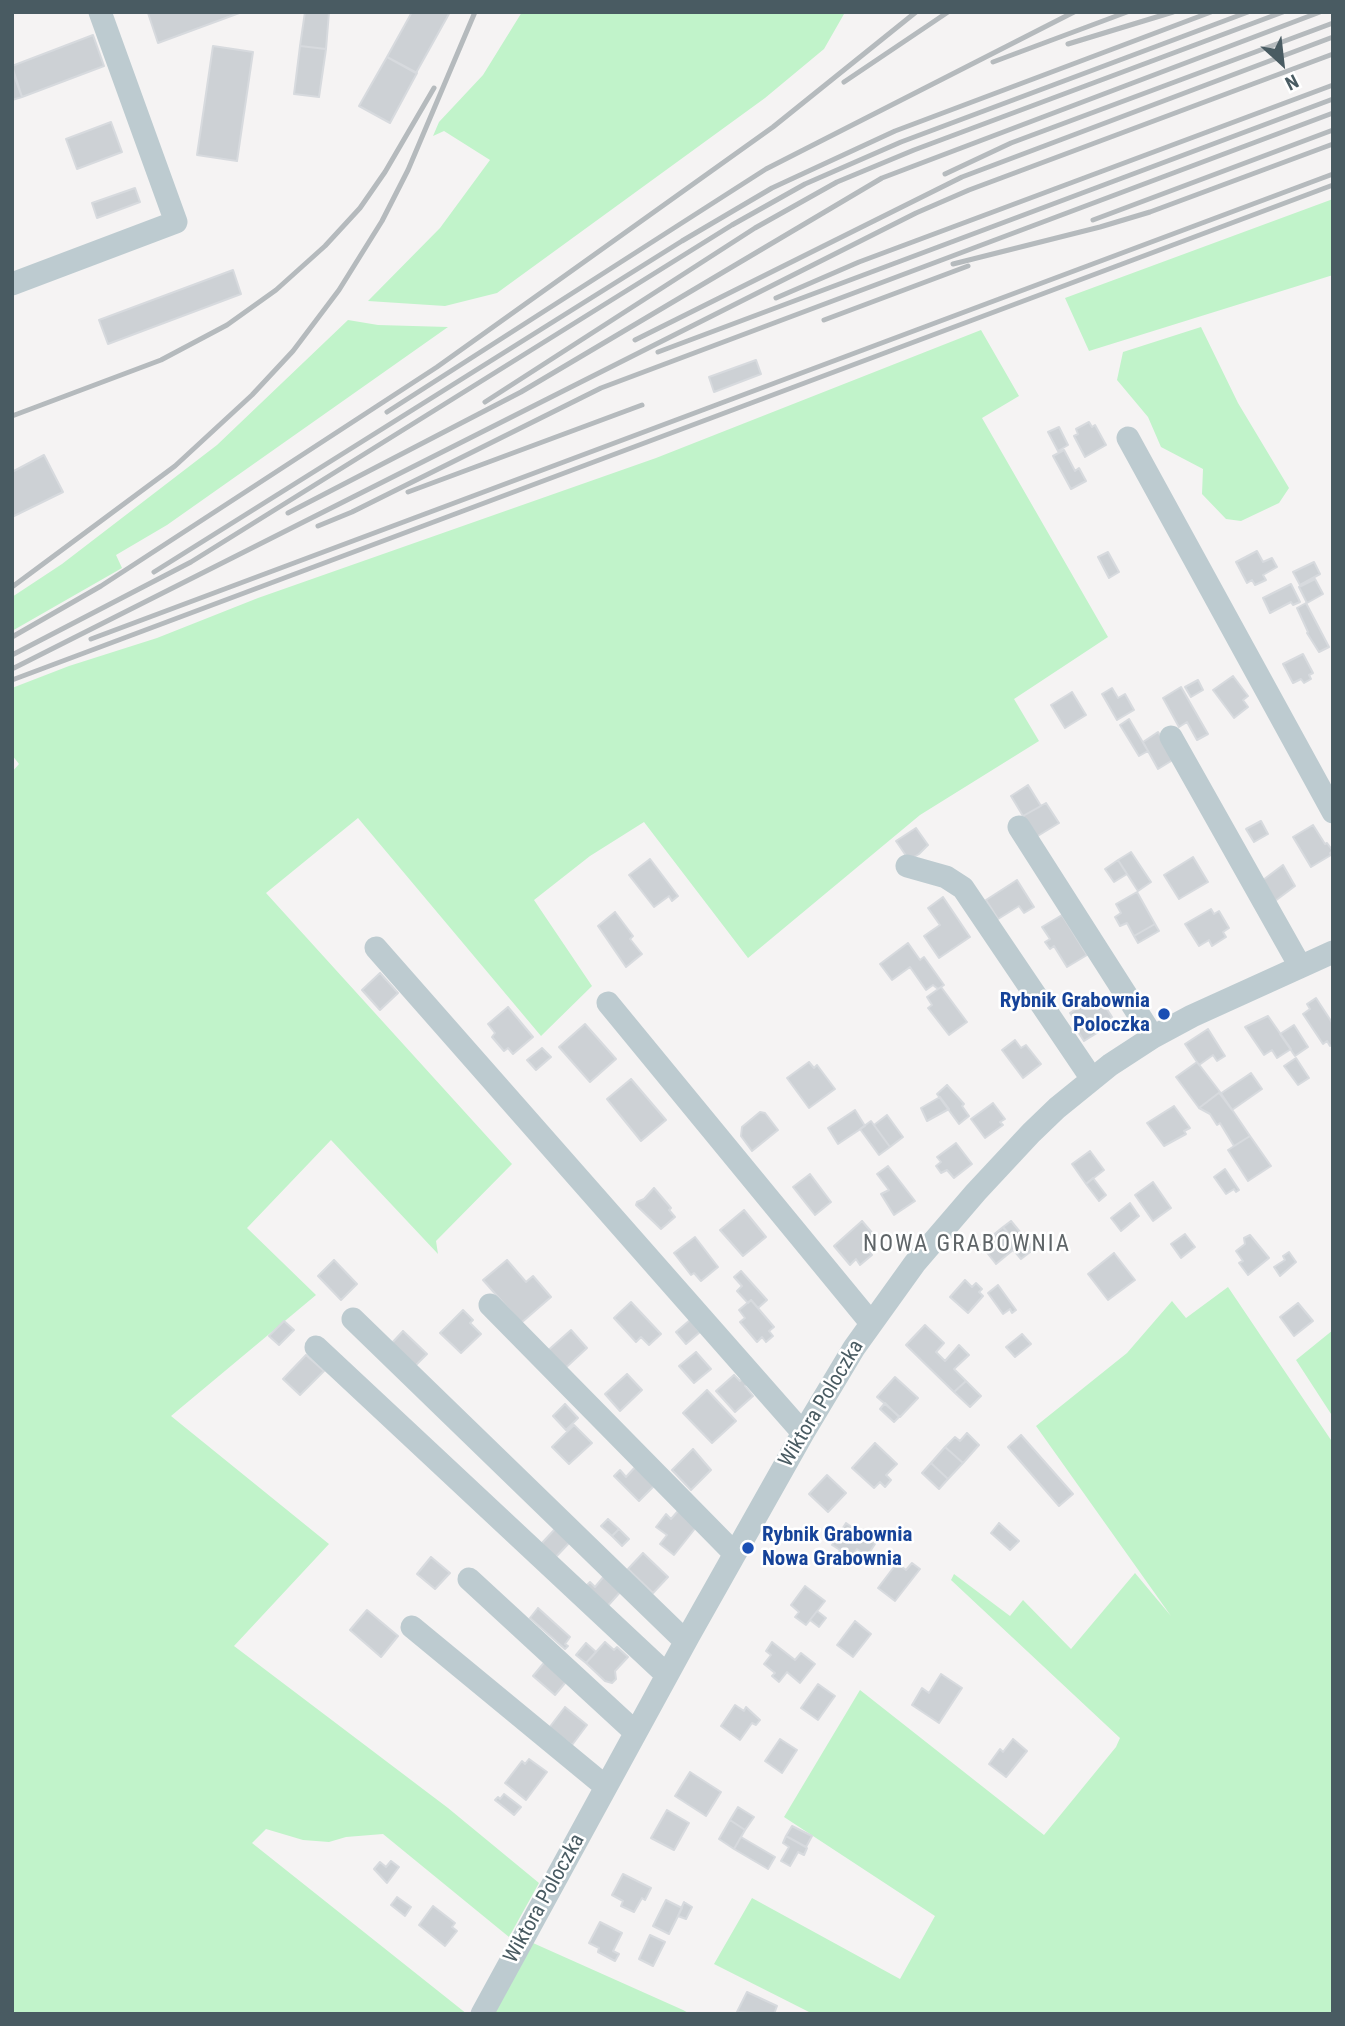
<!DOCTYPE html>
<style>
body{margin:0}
#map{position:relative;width:1345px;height:2026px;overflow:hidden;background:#f5f3f3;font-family:"Roboto Condensed",sans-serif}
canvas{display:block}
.frame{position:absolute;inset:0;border:14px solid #495b62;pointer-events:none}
.north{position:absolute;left:1247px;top:28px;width:70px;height:70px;-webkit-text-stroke:5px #fff;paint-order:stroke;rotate:153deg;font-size:19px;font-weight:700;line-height:28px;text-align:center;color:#495b62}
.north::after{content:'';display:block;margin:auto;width:24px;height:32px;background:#495b62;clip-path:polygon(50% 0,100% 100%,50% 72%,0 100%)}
</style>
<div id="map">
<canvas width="1345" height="2026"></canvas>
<div class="frame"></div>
<div class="north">N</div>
</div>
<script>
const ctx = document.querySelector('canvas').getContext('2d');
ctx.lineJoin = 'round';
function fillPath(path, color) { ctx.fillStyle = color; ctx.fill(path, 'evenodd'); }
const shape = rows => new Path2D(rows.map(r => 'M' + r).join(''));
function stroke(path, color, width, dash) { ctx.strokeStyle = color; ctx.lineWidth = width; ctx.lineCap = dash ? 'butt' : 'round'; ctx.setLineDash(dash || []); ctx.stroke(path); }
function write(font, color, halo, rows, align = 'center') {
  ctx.font = font + ' "Roboto Condensed",sans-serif'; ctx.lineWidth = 5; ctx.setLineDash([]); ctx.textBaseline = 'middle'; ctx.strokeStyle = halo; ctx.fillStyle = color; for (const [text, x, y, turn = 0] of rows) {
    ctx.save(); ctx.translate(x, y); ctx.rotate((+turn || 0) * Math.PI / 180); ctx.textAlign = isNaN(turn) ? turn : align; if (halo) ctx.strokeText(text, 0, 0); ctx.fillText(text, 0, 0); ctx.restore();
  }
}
fillPath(shape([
 [522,12,844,14,824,49,765,98,497,293,445,306,368,301,440,228,490,160,444,131,433,136,439,122,483,75],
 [1333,199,1333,275,1089,351,1065,298],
 [348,320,378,325,448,327,167,525,116,555,122,568,12,631,12,597,62,564,217,445],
 [1201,327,1238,403,1289,488,1279,503,1241,521,1226,519,1202,494,1203,469,1161,447,1148,417,1117,380,1123,352],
 [981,330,1019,396,982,418,1108,637,1014,699,1039,741,920,815,748,958,644,822,590,856,534,900,592,986,541,1036,358,818,266,893,512,1164,436,1241,438,1254,331,1140,247,1228,316,1295,171,1416,329,1544,234,1646,448,1808,539,1883,509,1937,383,1834,346,1837,329,1842,303,1840,266,1829,252,1843,467,2014,12,2014,12,772,19,764,12,755,12,688,69,666,157,638,258,598,656,458],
 [1228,1287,1333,1443,1333,2014,813,2014,714,1964,752,1898,900,1979,935,1916,784,1817,860,1690,1044,1835,1116,1747,1120,1738,951,1580,954,1574,1010,1616,1023,1600,1071,1649,1135,1573,1171,1616,1036,1426,1127,1353,1172,1301,1186,1318],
 [1333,1330,1333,1417,1296,1360],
 [533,1943,683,2010,690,2014,493,2014]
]), '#c1f3ca');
const building = shape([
 [150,12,242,12,158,43,148,13,150,12],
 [305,12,329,12,326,49,300,46,305,12],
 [412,12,450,12,416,73,387,57,412,12],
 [93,35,104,66,22,97,12,66,93,35],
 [213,46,253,52,237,161,197,155,213,46],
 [300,46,326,49,319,97,294,94,300,46],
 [387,57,417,73,390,123,359,106,387,57],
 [12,70,22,97,12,100,12,70],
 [111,122,122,152,77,169,66,139,111,122],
 [135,188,140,202,97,218,92,203,135,188],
 [233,270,241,294,108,344,99,320,233,270],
 [756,360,761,374,714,392,709,377,756,360],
 [1089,422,1092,427,1095,425,1106,445,1085,457,1074,436,1078,434,1076,429,1089,422],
 [1059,427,1068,445,1058,451,1048,432,1059,427],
 [1064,450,1075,471,1079,468,1086,481,1071,489,1053,456,1064,450],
 [44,455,63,492,12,517,12,472,44,455],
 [1257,551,1263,562,1272,558,1277,567,1263,575,1266,580,1255,585,1252,580,1247,583,1236,562,1257,551],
 [1108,552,1119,572,1109,578,1098,557,1108,552],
 [1314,562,1320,574,1300,585,1293,572,1314,562],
 [1315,579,1323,594,1307,603,1299,587,1315,579],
 [1291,584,1300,602,1293,605,1291,602,1270,613,1263,598,1291,584],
 [1306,603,1329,647,1319,652,1307,633,1308,632,1297,608,1306,603],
 [1303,654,1313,673,1309,675,1311,679,1304,683,1301,679,1293,683,1283,664,1303,654],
 [1233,676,1248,696,1243,700,1248,707,1234,718,1213,690,1233,676],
 [1198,680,1203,690,1191,697,1185,687,1198,680],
 [1181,687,1208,734,1197,740,1187,722,1179,727,1163,698,1181,687],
 [1112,688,1118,698,1125,694,1134,710,1117,720,1102,694,1112,688],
 [1072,692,1086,715,1065,728,1051,705,1072,692],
 [1129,719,1148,751,1139,756,1120,725,1129,719],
 [1158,732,1176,758,1158,769,1143,742,1158,732],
 [1028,785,1041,806,1023,816,1011,796,1028,785],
 [1046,803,1059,823,1036,837,1023,816,1046,803],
 [1261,821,1268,834,1254,842,1246,829,1261,821],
 [1313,825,1325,844,1327,843,1333,851,1330,853,1331,855,1311,867,1293,837,1313,825],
 [916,828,928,845,919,854,909,860,896,841,916,828],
 [1131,852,1151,882,1138,891,1118,860,1131,852],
 [1193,857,1208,882,1179,899,1164,875,1193,857],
 [650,859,678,896,672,901,669,896,654,907,629,875,650,859],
 [1118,860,1127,874,1114,882,1105,869,1118,860],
 [1283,865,1295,886,1275,901,1263,880,1283,865],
 [1017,880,1034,907,1024,913,1019,906,998,919,986,900,1017,880],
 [1137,892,1155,924,1134,936,1127,923,1120,926,1115,917,1121,913,1116,904,1137,892],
 [943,897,970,937,939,958,924,936,940,925,928,908,943,897],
 [1211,909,1214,914,1219,911,1229,928,1223,932,1226,937,1212,946,1209,940,1199,946,1185,924,1211,909],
 [615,912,633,936,630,939,642,954,626,967,598,926,615,912],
 [1062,915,1087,955,1067,967,1054,946,1050,949,1045,942,1050,939,1042,927,1062,915],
 [1155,924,1159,931,1138,943,1134,936,1155,924],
 [908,943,920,960,924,957,944,985,938,989,933,985,926,990,910,967,892,980,880,964,908,943],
 [380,973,398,993,380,1010,362,990,380,973],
 [941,987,967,1022,949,1035,928,1008,932,1005,927,997,941,987],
 [1316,998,1333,1024,1333,1044,1330,1046,1327,1041,1323,1044,1303,1014,1310,1009,1307,1004,1316,998],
 [1101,1000,1112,1017,1102,1023,1105,1028,1084,1041,1075,1027,1078,1025,1070,1013,1087,1001,1091,1007,1101,1000],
 [508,1007,533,1037,513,1054,508,1048,504,1051,492,1037,495,1033,488,1024,508,1007],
 [1268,1016,1291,1049,1277,1058,1272,1050,1264,1055,1245,1027,1268,1016],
 [585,1024,616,1059,590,1082,559,1047,585,1024],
 [1294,1025,1308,1047,1295,1056,1280,1034,1294,1025],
 [1208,1029,1225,1056,1217,1061,1213,1055,1199,1065,1185,1044,1208,1029],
 [1015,1040,1021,1048,1026,1045,1041,1064,1023,1078,1002,1050,1015,1040],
 [542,1048,551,1057,536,1070,527,1060,542,1048],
 [1296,1058,1309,1078,1298,1085,1284,1066,1296,1058],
 [809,1062,814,1068,817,1065,835,1089,809,1108,787,1078,809,1062],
 [1197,1062,1220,1092,1199,1108,1176,1077,1197,1062],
 [1251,1073,1262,1089,1232,1110,1220,1094,1251,1073],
 [631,1079,666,1120,641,1141,607,1099,631,1079],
 [947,1085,964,1104,962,1106,969,1116,959,1124,937,1094,947,1085],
 [1220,1092,1250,1136,1234,1146,1220,1123,1217,1125,1210,1114,1199,1108,1220,1092],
 [940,1097,949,1109,927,1121,921,1108,940,1097],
 [993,1103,1005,1119,1000,1122,1003,1125,985,1138,971,1119,993,1103],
 [1174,1106,1190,1128,1184,1131,1186,1134,1164,1146,1147,1123,1174,1106],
 [855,1110,865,1126,838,1144,828,1128,855,1110],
 [760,1112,765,1113,778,1130,752,1151,741,1136,742,1127,760,1112],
 [887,1115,903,1137,890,1147,874,1125,887,1115],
 [871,1121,890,1147,879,1155,860,1129,871,1121],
 [1250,1136,1271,1166,1248,1181,1228,1150,1250,1136],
 [956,1143,972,1164,954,1178,947,1170,941,1173,936,1166,941,1162,937,1157,956,1143],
 [1090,1151,1104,1170,1086,1184,1072,1164,1090,1151],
 [888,1166,915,1201,894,1215,881,1194,889,1190,877,1174,888,1166],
 [1225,1169,1239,1190,1236,1192,1234,1189,1226,1194,1214,1177,1225,1169],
 [810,1174,831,1202,815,1215,793,1187,810,1174],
 [1093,1178,1106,1195,1099,1201,1086,1184,1093,1178],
 [1153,1182,1171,1208,1153,1221,1135,1195,1153,1182],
 [654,1188,671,1208,669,1210,675,1217,661,1229,636,1205,637,1202,644,1199,654,1188],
 [1130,1203,1139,1216,1121,1231,1111,1218,1130,1203],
 [744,1210,766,1237,743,1256,720,1230,744,1210],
 [862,1221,874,1235,863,1245,872,1255,860,1265,856,1259,850,1265,834,1246,862,1221],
 [1011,1221,1034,1249,1021,1259,1016,1253,1021,1249,1003,1227,1011,1221],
 [1003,1227,1021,1249,1016,1253,1013,1250,996,1264,981,1245,1003,1227],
 [1185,1234,1195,1247,1181,1258,1171,1244,1185,1234],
 [1250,1235,1269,1258,1248,1275,1239,1263,1243,1261,1236,1251,1245,1244,1244,1238,1250,1235],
 [695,1237,718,1267,701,1281,694,1273,691,1275,674,1253,695,1237],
 [1289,1252,1296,1262,1280,1276,1274,1267,1285,1260,1283,1256,1289,1252],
 [1114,1253,1135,1280,1108,1300,1088,1274,1114,1253],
 [334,1260,357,1284,341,1300,318,1276,334,1260],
 [507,1260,526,1282,533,1276,551,1297,521,1323,483,1280,507,1260],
 [741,1271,767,1300,758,1308,751,1300,748,1303,737,1291,742,1286,734,1277,741,1271],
 [965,1280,972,1287,976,1283,982,1289,979,1292,983,1296,968,1313,950,1297,965,1280],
 [998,1285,1016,1310,1012,1313,1010,1309,1003,1314,988,1293,998,1285],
 [751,1300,774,1327,769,1331,773,1336,766,1342,762,1337,757,1342,740,1322,745,1318,739,1310,751,1300],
 [631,1302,661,1334,649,1345,641,1337,636,1342,614,1318,631,1302],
 [1298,1303,1313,1321,1294,1336,1280,1317,1298,1303],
 [463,1310,473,1320,470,1323,481,1334,461,1353,440,1333,463,1310],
 [690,1320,700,1332,686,1344,676,1332,690,1320],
 [284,1321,294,1330,279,1345,269,1336,284,1321],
 [925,1325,944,1343,936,1352,945,1361,959,1345,969,1355,954,1369,966,1381,954,1392,906,1345,925,1325],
 [571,1330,587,1348,561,1372,544,1354,571,1330],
 [403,1331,427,1354,414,1367,391,1344,403,1331],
 [1022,1334,1031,1344,1015,1357,1006,1347,1022,1334],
 [696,1352,711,1369,694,1383,679,1366,696,1352],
 [306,1355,324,1371,300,1395,283,1379,306,1355],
 [627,1374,642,1390,620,1411,605,1394,627,1374],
 [734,1375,740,1381,744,1377,749,1382,745,1386,753,1396,735,1412,716,1391,734,1375],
 [895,1377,918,1398,900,1417,877,1397,895,1377],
 [966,1381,981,1396,970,1407,954,1392,966,1381],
 [707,1390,736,1421,712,1443,683,1413,707,1390],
 [885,1403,899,1417,894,1422,880,1409,885,1403],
 [565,1404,578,1418,566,1430,553,1416,565,1404],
 [574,1425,592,1443,569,1464,552,1447,574,1425],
 [967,1433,979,1445,963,1463,945,1447,955,1437,960,1441,967,1433],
 [1021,1435,1073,1494,1059,1506,1008,1447,1021,1435],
 [875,1443,897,1464,886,1475,891,1480,885,1487,880,1482,874,1488,852,1468,875,1443],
 [945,1447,963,1463,948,1479,931,1463,945,1447],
 [693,1449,711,1470,691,1490,672,1470,693,1449],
 [931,1463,948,1479,939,1489,922,1473,931,1463],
 [638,1464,657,1483,639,1501,614,1476,620,1470,626,1477,638,1464],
 [827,1475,846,1493,828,1512,809,1494,827,1475],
 [678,1511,697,1526,674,1555,660,1544,667,1535,656,1527,666,1514,671,1519,678,1511],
 [608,1519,619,1529,612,1536,601,1526,608,1519],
 [846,1523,875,1544,867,1556,857,1549,851,1557,847,1555,843,1561,836,1556,840,1550,832,1545,846,1523],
 [999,1523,1019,1541,1010,1550,991,1533,999,1523],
 [555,1529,570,1542,552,1561,542,1543,555,1529],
 [619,1529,629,1539,622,1546,612,1536,619,1529],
 [643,1553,668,1577,653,1593,628,1569,643,1553],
 [431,1557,450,1573,435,1589,417,1574,431,1557],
 [897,1563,906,1570,912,1563,920,1569,895,1601,878,1588,897,1563],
 [605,1575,622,1590,605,1609,583,1589,590,1582,595,1587,605,1575],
 [805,1586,825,1601,806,1625,795,1617,799,1612,791,1605,805,1586],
 [538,1608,570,1637,565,1644,568,1646,565,1649,530,1618,538,1608],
 [367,1610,398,1636,381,1657,350,1630,367,1610],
 [817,1611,826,1618,819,1627,810,1620,817,1611],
 [855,1621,871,1634,853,1657,837,1645,855,1621],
 [605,1642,614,1650,617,1647,628,1657,615,1671,616,1679,612,1683,605,1681,586,1663,605,1642],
 [772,1642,795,1660,801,1653,815,1664,800,1683,787,1672,779,1682,772,1676,775,1673,764,1664,771,1655,766,1651,772,1642],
 [586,1643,596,1652,586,1663,576,1655,586,1643],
 [548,1658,570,1677,555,1695,533,1676,548,1658],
 [941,1674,962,1688,939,1723,912,1705,922,1688,929,1693,941,1674],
 [818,1684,835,1696,818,1720,801,1708,818,1684],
 [735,1705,744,1711,746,1707,760,1720,756,1725,752,1723,740,1740,721,1726,735,1705],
 [565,1707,587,1725,572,1745,549,1728,565,1707],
 [780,1739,797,1750,782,1773,765,1761,780,1739],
 [1013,1739,1027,1751,1006,1777,989,1764,1000,1749,1003,1752,1013,1739],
 [529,1759,547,1772,526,1800,505,1783,522,1761,525,1764,529,1759],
 [690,1772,721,1792,706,1816,675,1796,690,1772],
 [504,1794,521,1807,514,1815,495,1800,498,1797,500,1799,504,1794],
 [738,1807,754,1817,745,1830,730,1820,738,1807],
 [667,1810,689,1823,674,1850,651,1838,667,1810],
 [730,1820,745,1830,734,1849,719,1839,730,1820],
 [792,1826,812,1836,806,1847,786,1836,792,1826],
 [786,1836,807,1848,804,1855,798,1852,790,1866,781,1861,789,1847,783,1843,786,1836],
 [741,1837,775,1857,768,1869,734,1849,741,1837],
 [391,1861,399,1867,387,1883,374,1869,380,1862,386,1867,391,1861],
 [623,1874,651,1888,645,1900,642,1898,634,1912,621,1906,623,1901,612,1895,623,1874],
 [397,1897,411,1907,405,1916,391,1905,397,1897],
 [666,1900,682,1908,669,1934,653,1926,666,1900],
 [684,1902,692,1907,686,1919,678,1916,684,1902],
 [433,1906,455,1923,452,1927,457,1931,445,1946,419,1925,433,1906],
 [600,1922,622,1933,613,1951,619,1954,615,1961,598,1952,599,1948,589,1943,600,1922],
 [650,1935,665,1942,653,1966,639,1959,650,1935],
 [747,1992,777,2006,774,2014,737,2012,747,1992]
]);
fillPath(building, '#cdd1d5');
stroke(building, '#d7dade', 2);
stroke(shape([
 [12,284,176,222,100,12],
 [1128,438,1333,812],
 [1171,737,1300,966],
 [1019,827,1153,1037],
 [907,866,946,877,963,888,1092,1079],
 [376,948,803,1433],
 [608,1003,871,1323],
 [490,1305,734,1553],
 [353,1319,685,1641],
 [316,1347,667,1675],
 [469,1579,635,1732],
 [412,1627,606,1787],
 [482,2014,688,1637,803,1433,854,1348,915,1263,976,1192,1031,1133,1057,1108,1110,1065,1153,1037,1192,1016,1333,952]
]), '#bdcbd0', 23);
stroke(shape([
 [1068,44,1173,12],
 [993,62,1127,12],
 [844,82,948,12],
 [945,174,1011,143,1333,23],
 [1093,220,1333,130],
 [953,264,1100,227,1150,212,1333,144],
 [776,298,859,262,1333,85],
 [824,320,968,266],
 [635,340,962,177,1333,37],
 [658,352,1333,99],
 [485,402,755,228,837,182,914,150,1283,12],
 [387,412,766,169,1074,12],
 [12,416,161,360,227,325,276,290,325,246,360,208,385,172,434,88],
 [408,492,642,405],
 [288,513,521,392,882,178,1320,12],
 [318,526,352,512,601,388,1333,113],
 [154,572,682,241,772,188,895,131,1211,12],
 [12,587,175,466,252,395,293,351,339,290,382,221,408,170,475,12],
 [12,637,101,586,437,367,773,127,916,12],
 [91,639,1333,174],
 [12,655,191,562,732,225,805,184,901,142,1248,12],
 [14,668,916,213,969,190,1333,54],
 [12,680,1333,185]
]), '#b5babd', 5);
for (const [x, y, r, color] of [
 [1164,1014,7,"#1a4fb4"],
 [748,1548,7,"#1a4fb4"]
]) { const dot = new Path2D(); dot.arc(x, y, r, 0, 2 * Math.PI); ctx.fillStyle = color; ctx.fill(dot); stroke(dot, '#fff', 2.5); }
write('bold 21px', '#164399', '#fff', [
 ["Rybnik Grabownia",1150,1002],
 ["Poloczka",1150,1026],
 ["Rybnik Grabownia",762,1536,"left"],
 ["Nowa Grabownia",762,1560,"left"]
], 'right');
write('21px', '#495b62', '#fff', [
 ["Wiktora Poloczka",822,1404,-59],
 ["Wiktora Poloczka",545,1899,-61]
]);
ctx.letterSpacing = '2px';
write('23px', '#5f6568', '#fff', [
 ["NOWA GRABOWNIA",967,1245]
]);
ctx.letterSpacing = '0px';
</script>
